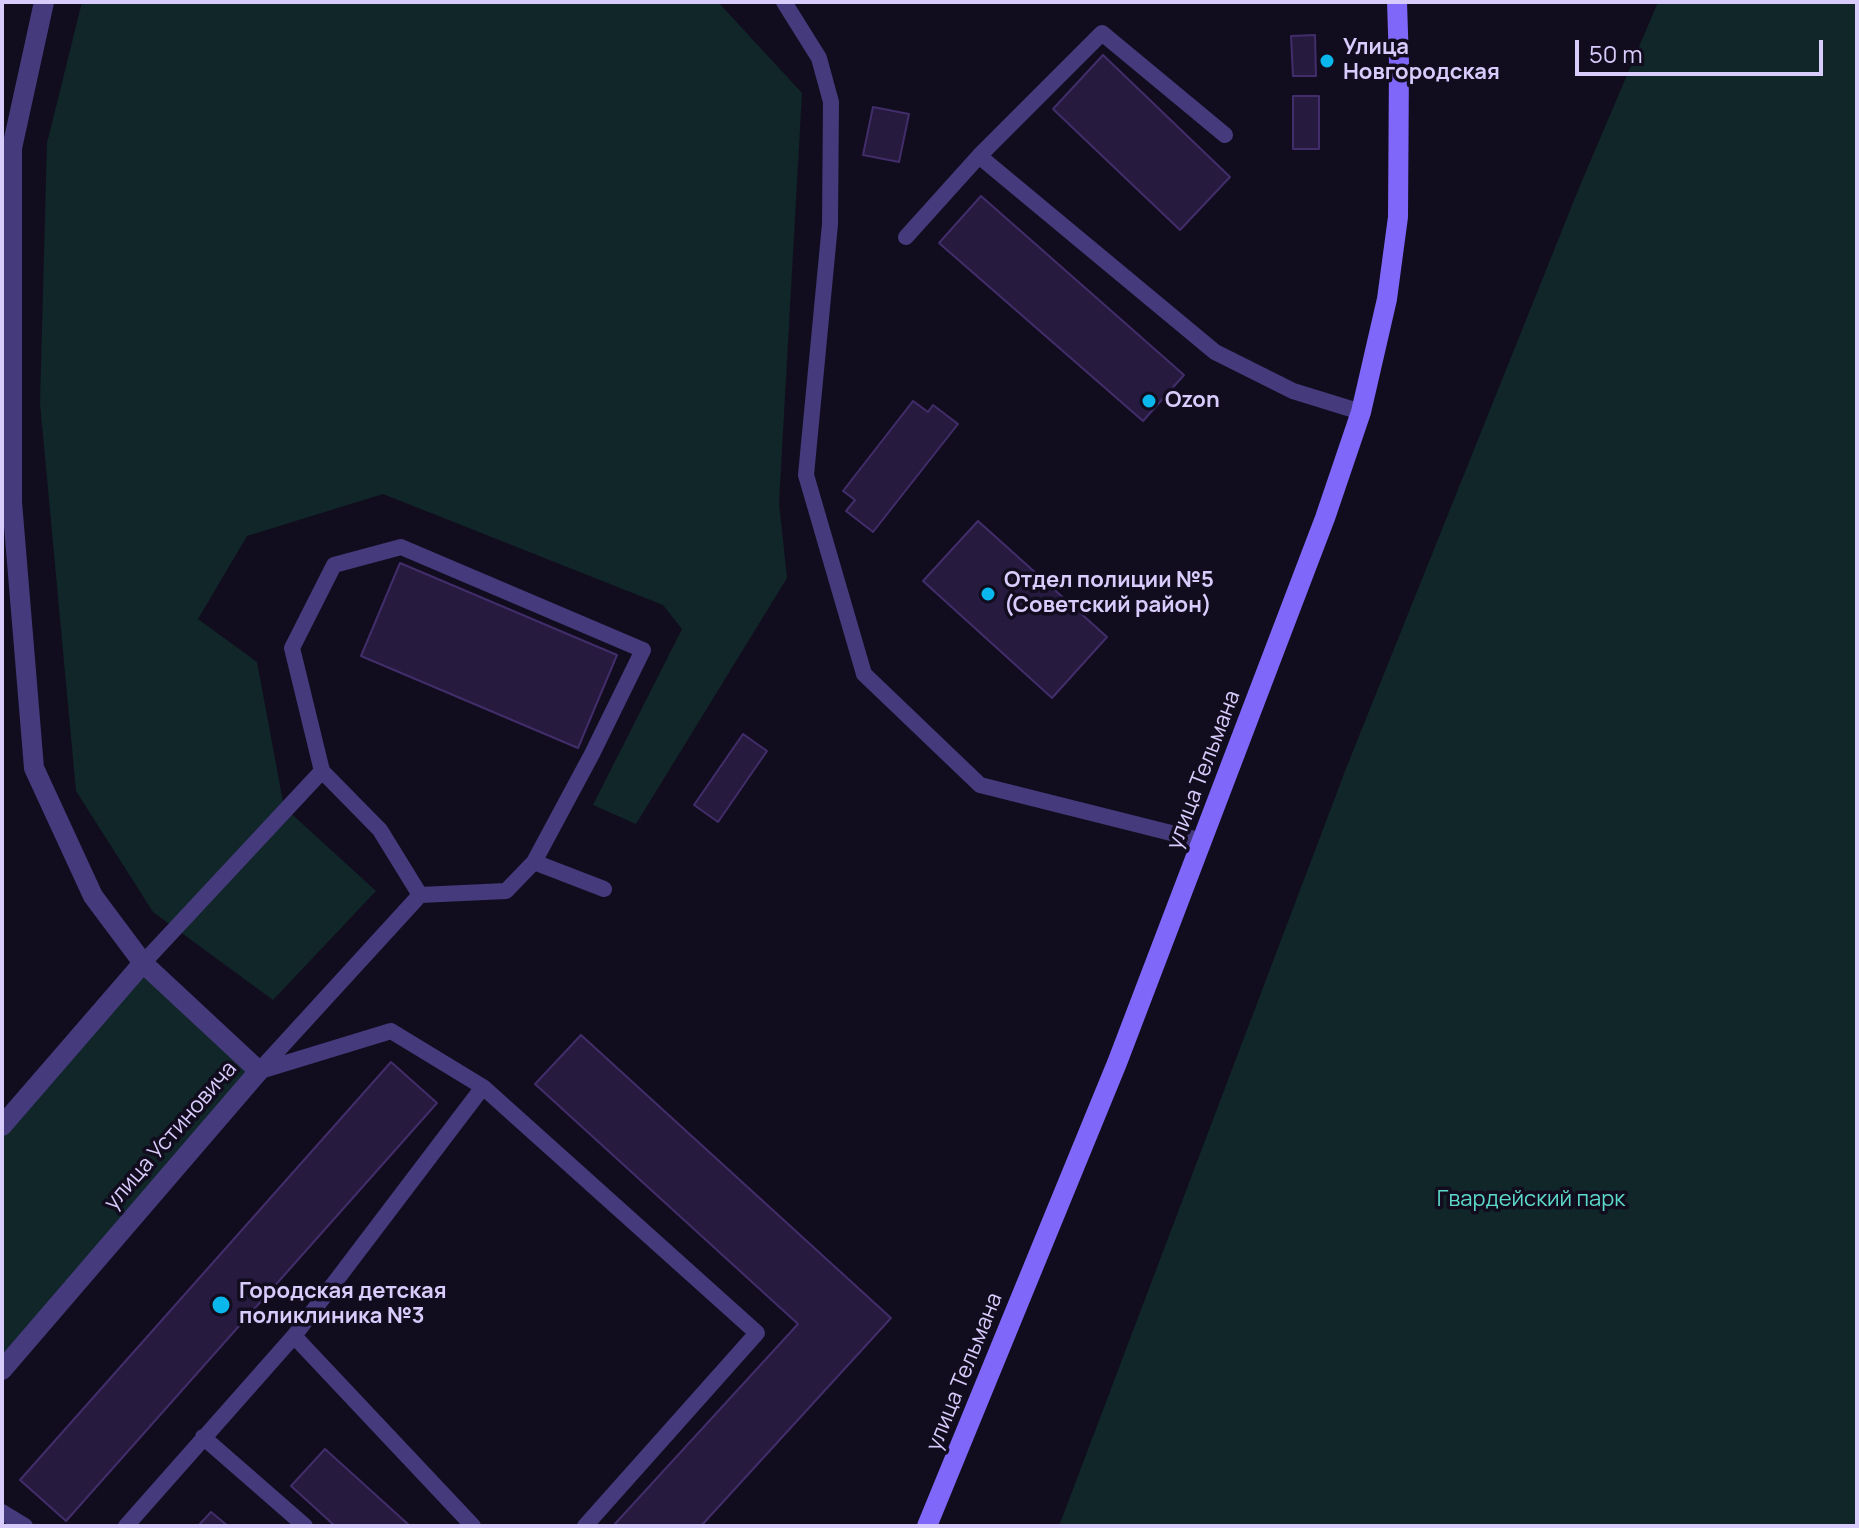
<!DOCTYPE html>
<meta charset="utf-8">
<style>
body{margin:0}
#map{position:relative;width:1859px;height:1528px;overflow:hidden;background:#120d1e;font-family:Manrope,sans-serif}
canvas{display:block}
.frame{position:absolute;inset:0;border:4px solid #d8ccfd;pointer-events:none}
.scale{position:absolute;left:1575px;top:40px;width:248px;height:36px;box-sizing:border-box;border:4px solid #d8ccfd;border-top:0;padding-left:10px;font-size:24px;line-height:28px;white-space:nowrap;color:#d8ccfd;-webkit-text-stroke:6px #120d1e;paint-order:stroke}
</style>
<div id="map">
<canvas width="1859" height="1528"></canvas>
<div class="frame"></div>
<div class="scale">50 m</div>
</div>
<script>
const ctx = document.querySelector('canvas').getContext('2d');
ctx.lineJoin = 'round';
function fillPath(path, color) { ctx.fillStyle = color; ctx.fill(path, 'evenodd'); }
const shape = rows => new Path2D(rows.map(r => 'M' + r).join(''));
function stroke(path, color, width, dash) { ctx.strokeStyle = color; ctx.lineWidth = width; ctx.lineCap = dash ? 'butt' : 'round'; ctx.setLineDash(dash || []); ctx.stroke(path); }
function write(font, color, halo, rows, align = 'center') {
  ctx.font = font + ' Manrope,sans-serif'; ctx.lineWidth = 7; ctx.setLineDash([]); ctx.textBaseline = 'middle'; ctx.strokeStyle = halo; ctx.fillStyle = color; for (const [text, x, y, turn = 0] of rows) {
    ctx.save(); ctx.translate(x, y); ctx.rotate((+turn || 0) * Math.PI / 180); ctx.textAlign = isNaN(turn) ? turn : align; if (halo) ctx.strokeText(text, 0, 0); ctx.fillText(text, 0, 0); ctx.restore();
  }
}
fillPath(shape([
 [82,2,718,2,802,93,779,503,787,578,636,824,593,805,682,629,663,605,383,494,247,536,198,619,257,662,284,807,376,891,273,1000,153,912,76,791,40,403,47,143],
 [1658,2,1857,2,1857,1526,1059,1526,1347,766,1579,188],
 [143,963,259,1071,2,1370,2,1126]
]), '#102628');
const building = shape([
 [1315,35,1316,76,1293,76,1291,36,1315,35],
 [1103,55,1230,177,1180,230,1053,109,1103,55],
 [1293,96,1319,96,1319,149,1293,149,1293,96],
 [873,107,909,114,899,162,863,155,873,107],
 [981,196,1184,375,1143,421,939,243,981,196],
 [913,401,928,412,933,405,958,424,873,532,846,511,855,500,843,491,913,401],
 [978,521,1107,637,1052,698,923,581,978,521],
 [400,563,617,655,578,748,361,656,400,563],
 [743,734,767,751,718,822,694,805,743,734],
 [581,1035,891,1318,701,1526,613,1526,798,1324,535,1084,581,1035],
 [391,1062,437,1103,66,1521,20,1480,391,1062],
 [325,1449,410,1526,335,1526,291,1486,325,1449],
 [211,1512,228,1526,198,1526,211,1512]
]);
fillPath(building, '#261a3f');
stroke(building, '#412d6a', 2);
stroke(shape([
 [784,2,819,58,831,102,830,224,806,475,864,674,980,785,1203,841],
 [979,156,1102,33,1225,135],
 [906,237,979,156,1215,352,1293,391,1361,412],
 [534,862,604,889],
 [143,963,322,771],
 [259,1071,420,895,506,891,534,862,592,754,643,650,401,547,334,565,292,648,322,771,380,830,420,895],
 [483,1087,757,1333,585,1526],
 [294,1336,473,1526],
 [203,1437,305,1526],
 [2,1512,25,1526],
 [126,1526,294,1336,483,1087,391,1031,260,1071]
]), '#453a7c', 16);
stroke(shape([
 [2,1126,143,963],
 [2,1370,259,1071,143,963,93,896,34,768,12,502,12,148,44,2]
]), '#453a7c', 20);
stroke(shape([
 [927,1526,1117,1063,1325,518,1361,412,1387,299,1398,217,1399,63,1397,2]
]), '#7f67f9', 20);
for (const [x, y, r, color] of [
 [1327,61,8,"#09b7ed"],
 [1149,401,8,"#09b7ed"],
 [988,594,8,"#09b7ed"],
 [221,1305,10,"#09b7ed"]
]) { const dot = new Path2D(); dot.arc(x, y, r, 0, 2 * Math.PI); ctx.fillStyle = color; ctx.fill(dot); stroke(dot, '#120d1e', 3); }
write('bold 22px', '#d8ccfd', '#120d1e', [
 ["Улица",1343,48],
 ["Новгородская",1343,73],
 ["Ozon",1165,401],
 ["Отдел полиции №5",1004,581],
 ["(Советский район)",1004,606],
 ["Городская детская",239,1292],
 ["поликлиника №3",239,1317]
], 'left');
write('22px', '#d8ccfd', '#120d1e', [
 ["улица Тельмана",1204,770,-69],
 ["улица Устиновича",171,1136,-49],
 ["улица Тельмана",965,1372,-68]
]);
write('22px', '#5cdacb', '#120d1e', [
 ["Гвардейский парк",1531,1200]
]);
</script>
